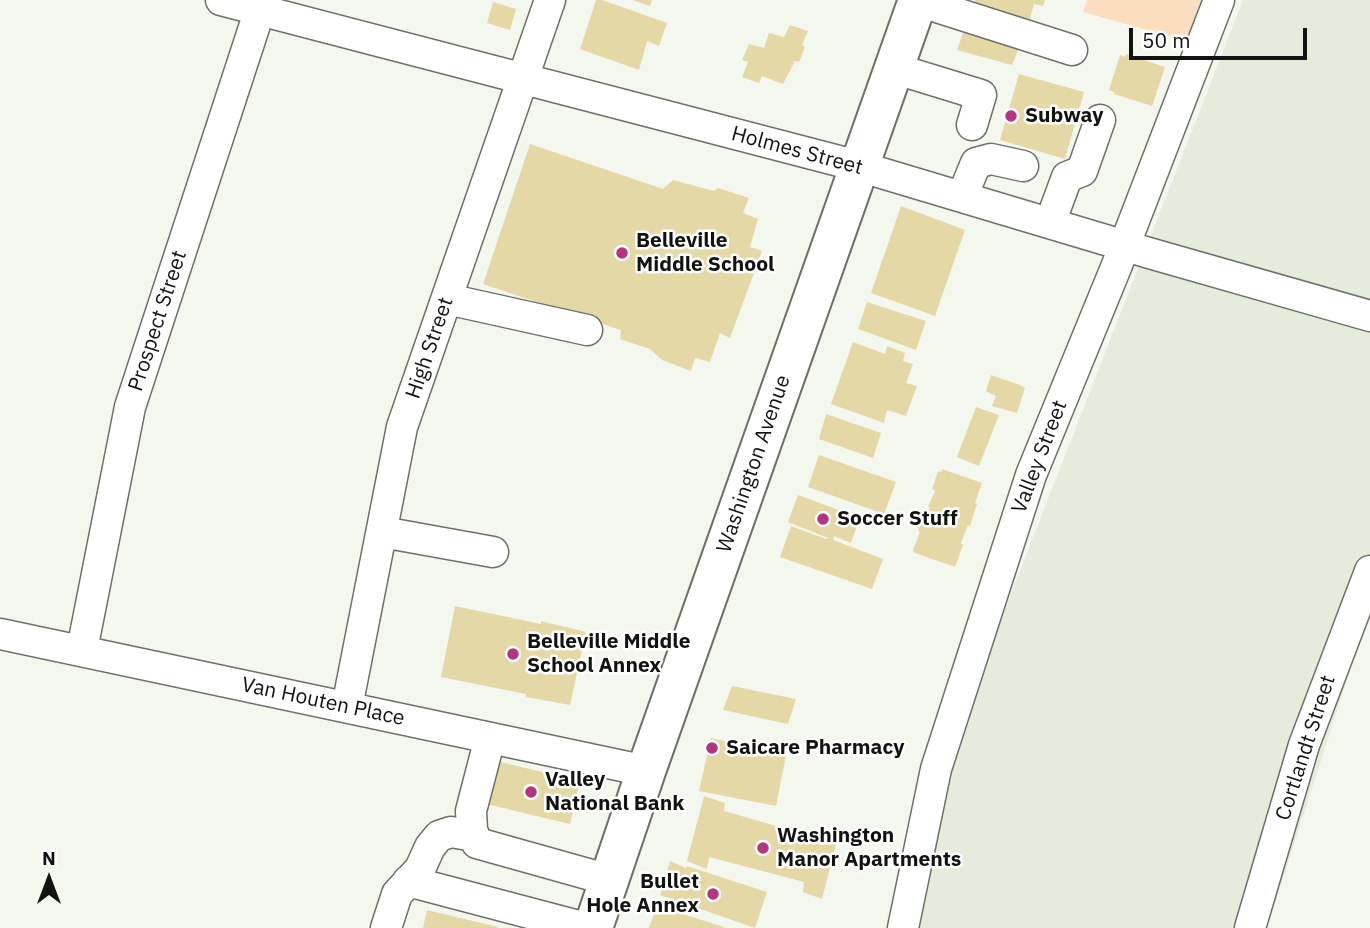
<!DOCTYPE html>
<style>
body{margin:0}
#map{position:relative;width:1370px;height:928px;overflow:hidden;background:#f4f7ee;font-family:"IBM Plex Sans",sans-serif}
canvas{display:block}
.north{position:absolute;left:14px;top:844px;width:70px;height:70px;-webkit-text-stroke:5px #fff;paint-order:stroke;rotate:0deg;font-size:19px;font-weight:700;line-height:28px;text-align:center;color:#121310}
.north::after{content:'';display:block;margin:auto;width:24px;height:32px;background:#121310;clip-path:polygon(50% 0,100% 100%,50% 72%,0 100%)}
.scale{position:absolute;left:1129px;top:28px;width:178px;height:32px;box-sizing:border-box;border:4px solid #121310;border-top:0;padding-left:9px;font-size:21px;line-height:24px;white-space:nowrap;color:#121310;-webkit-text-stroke:5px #fff;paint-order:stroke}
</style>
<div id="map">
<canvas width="1370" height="928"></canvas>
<div class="north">N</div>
<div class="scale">50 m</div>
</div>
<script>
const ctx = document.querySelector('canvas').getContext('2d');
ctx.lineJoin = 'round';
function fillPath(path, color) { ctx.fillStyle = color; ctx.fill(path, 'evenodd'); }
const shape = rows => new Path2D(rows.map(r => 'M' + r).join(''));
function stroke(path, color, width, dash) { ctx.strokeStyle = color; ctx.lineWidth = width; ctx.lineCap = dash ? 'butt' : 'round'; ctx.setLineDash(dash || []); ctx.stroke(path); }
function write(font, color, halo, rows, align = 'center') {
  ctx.font = font + ' "IBM Plex Sans",sans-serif'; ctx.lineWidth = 5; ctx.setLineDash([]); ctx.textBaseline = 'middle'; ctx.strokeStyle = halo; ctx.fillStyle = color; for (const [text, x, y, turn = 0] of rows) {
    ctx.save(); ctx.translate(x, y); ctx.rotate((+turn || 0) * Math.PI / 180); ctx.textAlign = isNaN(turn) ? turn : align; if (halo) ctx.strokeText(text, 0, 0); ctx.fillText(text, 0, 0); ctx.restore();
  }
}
fillPath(shape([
 [1243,0,1370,0,1370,618,1367,618,1267,928,913,928,962,719]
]), '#e6ecdc');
fillPath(shape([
 [1087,0,1201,0,1186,41,1083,12]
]), '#fbdec0');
fillPath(shape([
 [596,0,602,0,667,23,659,46,647,41,639,70,580,49],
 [632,0,652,0,650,6],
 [975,0,1045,0,1043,6,1034,4,1027,30,970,14],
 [493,2,516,9,510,30,487,23],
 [790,25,808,31,802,45,805,47,799,62,795,61,783,84,762,76,759,83,742,77,748,62,742,60,749,44,764,48,769,33,784,37],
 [965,27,1021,43,1012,65,957,50],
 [1126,54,1165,67,1152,106,1114,94,1114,92,1109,90,1120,55,1125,57],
 [1019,74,1084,92,1065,159,1000,140],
 [530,144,663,189,673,180,714,191,718,188,749,198,743,213,758,219,750,247,762,251,730,338,720,333,710,362,695,358,691,371,662,360,650,349,620,339,621,330,483,284],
 [901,206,965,230,935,316,871,293],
 [867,302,926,321,916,350,858,329],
 [853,342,885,354,887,346,905,353,903,361,913,364,906,383,917,386,906,416,887,410,884,423,831,404],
 [991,375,1020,385,1025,388,1017,413,992,406,996,396,986,391],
 [976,407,999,415,979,466,957,457],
 [826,414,881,433,873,458,819,439],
 [819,455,896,482,884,514,808,487],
 [942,469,982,483,975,503,977,504,970,526,968,525,961,543,963,545,955,567,915,553,913,550,920,532,918,530,924,513,926,514,927,510,928,511,930,507,928,507,935,491,932,489,938,471,941,472],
 [798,495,855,516,854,518,859,520,851,543,834,536,833,540,883,559,872,589,780,557,791,526,826,539,828,538,788,522],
 [455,606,541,624,541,621,586,632,570,705,526,697,526,694,441,677],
 [732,686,796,699,788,724,723,710],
 [711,738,786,755,776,806,699,791],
 [492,760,580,781,570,824,482,803],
 [704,796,725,803,724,811,818,838,819,828,839,833,822,899,803,892,804,882,709,857,707,869,687,861],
 [670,861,686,868,687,866,767,892,755,928,660,895],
 [657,906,724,927,724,928,649,928],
 [427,910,498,927,497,928,423,928]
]), '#e5d8a7');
const minor = shape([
 [221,0,858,166,1149,253,1370,316],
 [918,1,1072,50],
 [893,68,981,95,972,125],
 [962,197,976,163,991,159,1023,166],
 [1050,223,1067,177,1082,171,1100,120],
 [447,299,587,330],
 [382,532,493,552],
 [0,634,646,771],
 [82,650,130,407,263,0],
 [347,707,402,427,550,0],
 [490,738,471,811,472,830,477,843,609,880],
 [408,881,586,928],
 [386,928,397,894,420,869,430,847,439,836,451,832,474,836],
 [903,928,936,769,1031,475,1117,265,1219,0],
 [1250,928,1304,745,1370,571]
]);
const major = shape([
 [593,928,646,771,918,0]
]);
stroke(minor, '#6d7068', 33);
stroke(major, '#6d7068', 42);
stroke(minor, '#fff', 30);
stroke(major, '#fff', 38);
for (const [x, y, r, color] of [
 [1011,116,7,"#b6347e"],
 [622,253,7,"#b6347e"],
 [823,519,7,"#b6347e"],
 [513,654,7,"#b6347e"],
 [712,748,7,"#b6347e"],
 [531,792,7,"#b6347e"],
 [763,848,7,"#b6347e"],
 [713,894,7,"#b6347e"]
]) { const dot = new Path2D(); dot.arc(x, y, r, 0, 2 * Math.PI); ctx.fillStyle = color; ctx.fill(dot); stroke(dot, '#fff', 2.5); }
write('bold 21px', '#121310', '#fff', [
 ["Subway",1025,116],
 ["Belleville",636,241],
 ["Middle School",636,265],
 ["Soccer Stuff",837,519],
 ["Belleville Middle",527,642],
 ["School Annex",527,666],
 ["Saicare Pharmacy",726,748],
 ["Valley",545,780],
 ["National Bank",545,804],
 ["Washington",777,836],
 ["Manor Apartments",777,860],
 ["Bullet",699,882,"right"],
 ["Hole Annex",699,906,"right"]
], 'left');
write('21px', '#121310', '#fff', [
 ["Holmes Street",797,151,15],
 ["Prospect Street",158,321,-72],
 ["High Street",430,348,-71],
 ["Valley Street",1040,457,-69],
 ["Washington Avenue",754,464,-71],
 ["Van Houten Place",323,702,12],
 ["Cortlandt Street",1306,748,-72]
]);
</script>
